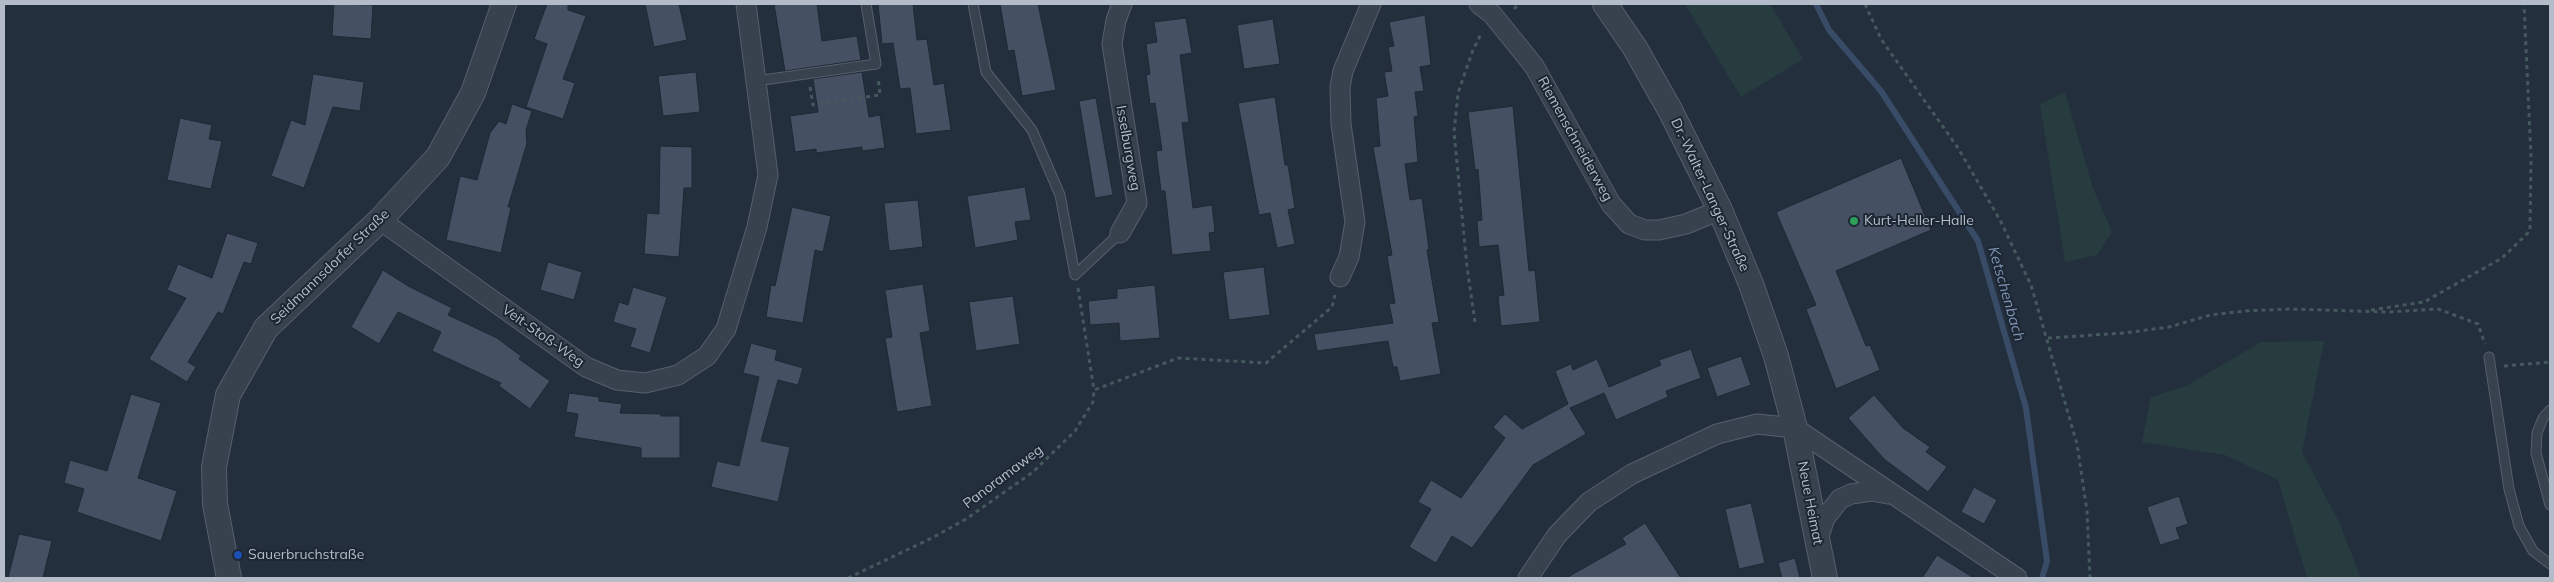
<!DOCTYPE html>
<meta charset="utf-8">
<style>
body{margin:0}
#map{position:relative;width:2554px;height:582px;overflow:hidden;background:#242f3e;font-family:Mulish,sans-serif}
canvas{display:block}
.frame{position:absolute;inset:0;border:5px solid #b4bcc9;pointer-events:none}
</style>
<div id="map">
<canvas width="2554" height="582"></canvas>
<div class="frame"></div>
</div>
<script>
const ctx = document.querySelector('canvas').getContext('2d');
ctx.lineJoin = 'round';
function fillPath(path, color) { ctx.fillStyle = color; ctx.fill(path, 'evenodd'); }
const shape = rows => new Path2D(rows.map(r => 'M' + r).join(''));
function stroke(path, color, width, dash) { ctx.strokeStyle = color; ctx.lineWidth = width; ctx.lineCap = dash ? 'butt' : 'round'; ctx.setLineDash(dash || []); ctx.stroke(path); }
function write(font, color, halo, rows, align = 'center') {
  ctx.font = font + ' Mulish,sans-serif'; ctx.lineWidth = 4; ctx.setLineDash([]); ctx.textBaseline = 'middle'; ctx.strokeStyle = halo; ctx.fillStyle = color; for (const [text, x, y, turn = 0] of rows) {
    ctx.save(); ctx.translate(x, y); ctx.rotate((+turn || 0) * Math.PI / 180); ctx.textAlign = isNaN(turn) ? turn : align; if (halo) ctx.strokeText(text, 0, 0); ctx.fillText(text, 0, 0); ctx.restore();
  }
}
fillPath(shape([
 [1685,4,1770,4,1803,59,1741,97],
 [2065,92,2093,188,2112,232,2097,255,2065,262,2040,104],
 [2324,341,2302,452,2339,522,2361,578,2307,578,2278,480,2225,455,2142,442,2151,397,2186,386,2261,342]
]), '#263c3f');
stroke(shape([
 [1816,4,1829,30,1881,91,1978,241,2026,408,2047,561,2042,578]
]), '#394c67', 6);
const building = shape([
 [334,4,373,5,371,39,332,36,334,4],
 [547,4,568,4,568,10,586,16,563,79,575,83,563,119,526,107,547,44,534,39,547,4],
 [645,4,679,4,687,40,654,47,645,4],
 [774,4,817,4,822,41,857,36,861,60,785,71,774,4],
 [878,4,913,4,917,40,927,39,934,85,944,83,951,130,916,134,910,88,900,89,893,43,882,44,878,4],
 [1000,4,1038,4,1056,90,1022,96,1014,50,1008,51,1000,4],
 [1425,15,1431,65,1420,67,1424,91,1415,92,1418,116,1414,117,1418,162,1405,164,1410,200,1422,198,1429,249,1427,250,1439,322,1432,323,1441,374,1400,381,1397,367,1393,367,1388,341,1317,351,1314,334,1393,323,1389,304,1395,303,1387,256,1392,255,1373,147,1380,146,1376,98,1388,96,1384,72,1392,71,1388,47,1394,46,1389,22,1425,15],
 [1186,18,1192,53,1180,55,1189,122,1182,123,1193,208,1212,205,1215,232,1209,233,1211,251,1172,255,1165,191,1161,191,1156,151,1162,150,1155,103,1150,104,1146,75,1150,74,1146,44,1157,42,1154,22,1186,18],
 [1273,19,1280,64,1244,69,1237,25,1273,19],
 [696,72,700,112,663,116,658,76,696,72],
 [862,72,869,117,880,115,885,148,862,151,862,147,816,153,816,149,795,152,790,116,818,112,813,79,862,72],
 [313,74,364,82,360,111,333,107,304,188,271,176,291,120,305,125,313,74],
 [1275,97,1285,165,1288,165,1295,208,1288,210,1295,244,1277,248,1270,213,1259,215,1238,103,1275,97],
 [1096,98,1113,195,1095,198,1079,101,1096,98],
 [512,104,532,111,526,130,527,143,508,207,511,207,501,253,446,240,460,176,477,180,490,133,499,121,506,124,512,104],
 [1513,106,1529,271,1535,270,1540,322,1501,326,1498,296,1504,295,1498,245,1479,247,1477,221,1482,220,1478,169,1475,170,1468,112,1513,106],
 [180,118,212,125,209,139,222,141,211,189,167,180,180,118],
 [660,146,692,147,692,188,684,188,679,257,644,254,647,213,659,214,660,146],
 [1901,158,1931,230,1836,271,1866,346,1870,345,1880,370,1836,389,1806,309,1816,305,1776,212,1901,158],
 [1025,187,1031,220,1015,222,1018,240,975,248,967,196,1025,187],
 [918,200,923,247,889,251,884,203,918,200],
 [792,207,831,216,823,252,815,250,803,323,766,317,771,285,775,286,792,207],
 [227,233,258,243,251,264,244,262,223,314,218,312,188,362,196,367,187,382,149,359,186,298,167,290,178,264,212,278,227,233],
 [548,262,582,272,574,300,540,290,548,262],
 [1264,267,1270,315,1229,320,1223,272,1264,267],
 [383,270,408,286,452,308,448,315,497,338,521,356,519,359,550,381,530,409,499,386,501,383,432,351,441,332,398,312,379,344,351,327,383,270],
 [923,284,930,331,920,333,932,406,897,412,885,338,892,337,885,290,923,284],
 [1155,285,1160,338,1120,341,1119,323,1090,325,1088,301,1117,298,1117,289,1155,285],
 [633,287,667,297,650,353,630,347,636,329,613,322,619,302,628,305,633,287],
 [1013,296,1020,344,976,351,969,302,1013,296],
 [751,343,777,350,775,360,803,368,798,385,778,380,761,441,790,447,778,502,711,487,717,461,739,466,759,377,743,373,751,343],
 [1691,349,1701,378,1666,391,1668,397,1616,420,1604,393,1570,408,1586,434,1533,465,1472,548,1452,536,1436,563,1409,547,1431,509,1418,502,1431,480,1461,498,1505,438,1493,427,1505,414,1522,429,1568,404,1555,371,1571,364,1573,370,1597,359,1609,387,1661,365,1659,360,1691,349],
 [1741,356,1751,385,1717,397,1707,368,1741,356],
 [569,393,599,397,599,401,622,404,620,413,661,414,661,416,680,416,680,458,641,458,641,448,574,437,578,414,566,412,569,393],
 [131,394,161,403,138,478,177,491,161,541,77,512,84,489,64,483,70,460,107,471,131,394],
 [1874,395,1903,428,1930,447,1926,452,1947,467,1928,492,1884,459,1848,418,1874,395],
 [1974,487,1997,500,1984,524,1961,512,1974,487],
 [2179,496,2188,524,2176,528,2180,539,2160,545,2147,507,2179,496],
 [1751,503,1765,563,1739,569,1725,509,1751,503],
 [1645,523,1681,578,1566,578,1626,544,1622,538,1645,523],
 [19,534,52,541,43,578,8,578,19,534],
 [1937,555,1974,578,1922,578,1937,555],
 [1795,558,1800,578,1782,578,1778,563,1795,558]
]);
fillPath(building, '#455162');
stroke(building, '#1f2835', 1);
const service = shape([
 [973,4,986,72,1032,130,1060,195,1075,275,1120,233],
 [756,81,876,64,866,4],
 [2489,357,2509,489,2519,526,2533,551,2550,564],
 [2550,410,2543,418,2537,433,2536,453,2550,505]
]);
const minor = shape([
 [1479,4,1492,14,1534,66,1611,204,1629,224,1645,230,1659,230,1686,224,1720,210],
 [380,220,586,367,617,380,645,383,678,375,707,356,726,329,757,227,768,175,746,4],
 [1120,233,1137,203,1112,44,1116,20,1122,4],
 [1340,277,1349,257,1355,222,1341,124,1340,87,1343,71,1371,4],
 [1818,539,1825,518,1840,499,1851,494,1872,491,1888,494],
 [1528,578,1557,535,1589,502,1632,474,1717,434,1757,424,1795,428,2017,578]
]);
const tertiary = shape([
 [1605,4,1635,48,1670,110,1720,210,1751,284,1776,356,1795,428,1825,578],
 [229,578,215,504,214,467,228,395,266,328,380,220,438,157,473,93,504,4]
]);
stroke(service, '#565f6c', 11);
stroke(minor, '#565f6c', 21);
stroke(tertiary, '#565f6c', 26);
stroke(shape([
 [1865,4,1881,39,1958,148,2000,220,2031,285,2077,444,2087,511,2090,578],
 [1514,9,1519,4],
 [810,87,813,105,880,95,878,77],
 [1078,288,1094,390],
 [2371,310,2424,302,2502,258,2530,231,2531,157,2524,4],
 [1475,322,1467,267,1454,132,1458,93,1473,50,1482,32],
 [2048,338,2124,333,2169,327,2210,315,2245,311,2289,309,2389,312,2438,309,2478,324,2485,344],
 [2504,366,2550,362],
 [848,578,932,538,966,519,1033,472,1075,431,1093,402,1094,390,1178,358,1266,363,1332,307,1335,295]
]), '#44595c', 3, [4, 4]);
stroke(service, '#38414e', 9);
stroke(minor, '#38414e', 19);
stroke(tertiary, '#38414e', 24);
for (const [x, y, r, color] of [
 [1854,221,5,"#2e9e5b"],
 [238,555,5,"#1a4fb4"]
]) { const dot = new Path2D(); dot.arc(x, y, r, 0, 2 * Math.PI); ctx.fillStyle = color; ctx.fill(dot); stroke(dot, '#1d2633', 2); }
write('14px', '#b4bcc9', '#1d2633', [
 ["Riemenschneiderweg",1575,139,61],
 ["Isselburgweg",1128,148,80],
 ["Dr.-Walter-Langer-Straße",1710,195,65],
 ["Seidmannsdorfer Straße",330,267,-44],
 ["Veit-Stoß-Weg",543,336,35],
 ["Panoramaweg",1003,477,-37],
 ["Neue Heimat",1810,503,79]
]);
write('14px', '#b4bcc9', '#1d2633', [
 ["Kurt-Heller-Halle",1864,221],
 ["Sauerbruchstraße",248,555]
], 'left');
write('italic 15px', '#7c92b1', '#1d2633', [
 ["Ketschenbach",2006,294,74]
]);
</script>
